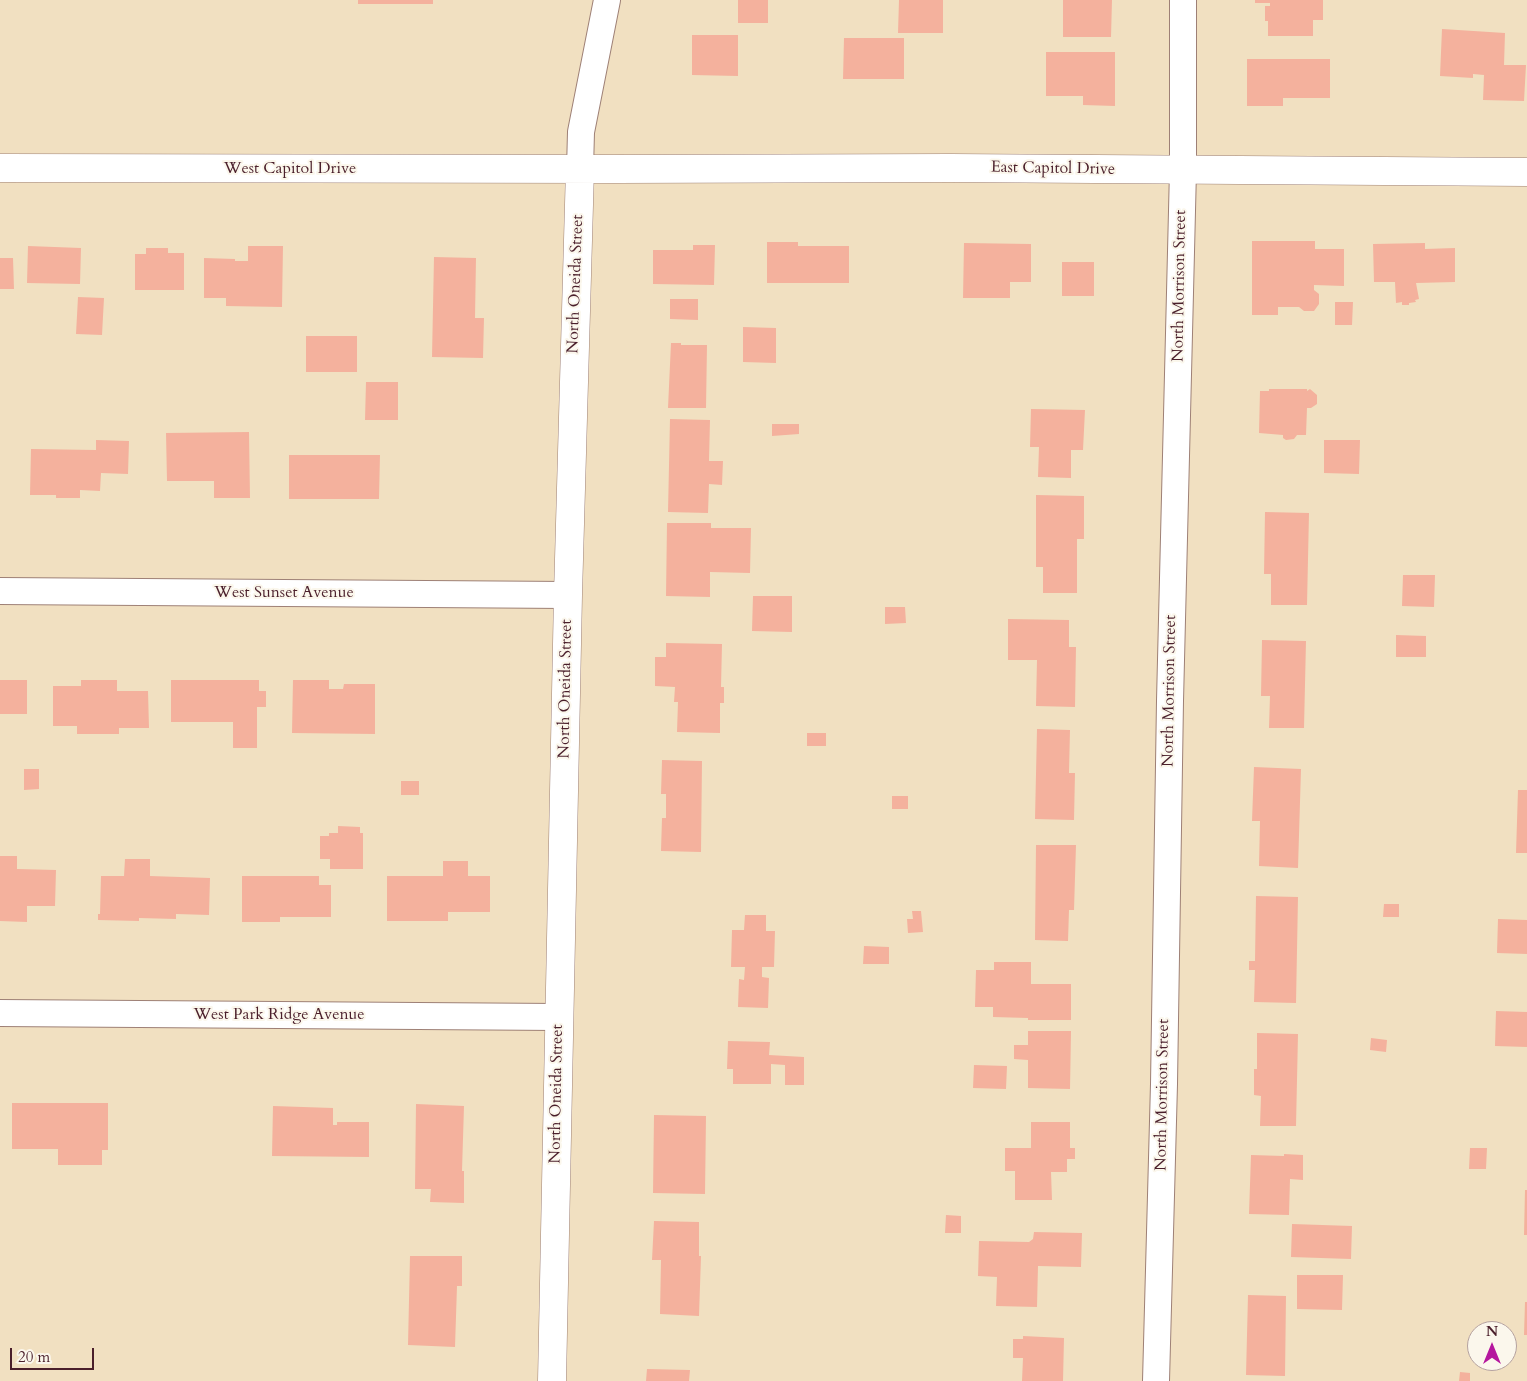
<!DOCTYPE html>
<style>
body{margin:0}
#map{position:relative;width:1527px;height:1381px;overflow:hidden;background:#f1e0c1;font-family:Cardo,serif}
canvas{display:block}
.north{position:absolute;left:1467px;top:1321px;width:50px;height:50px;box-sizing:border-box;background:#fbf7ec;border:1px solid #b4a19f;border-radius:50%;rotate:0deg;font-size:14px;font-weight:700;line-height:20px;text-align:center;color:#4a1f2b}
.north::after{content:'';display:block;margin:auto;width:18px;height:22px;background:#b5179e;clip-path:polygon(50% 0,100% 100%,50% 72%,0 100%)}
.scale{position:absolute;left:10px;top:1348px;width:84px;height:22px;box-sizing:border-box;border:2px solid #4a1f2b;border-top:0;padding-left:6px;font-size:15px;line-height:18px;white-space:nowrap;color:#4a1f2b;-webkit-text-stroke:4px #fbf7ec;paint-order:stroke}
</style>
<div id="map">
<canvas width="1527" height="1381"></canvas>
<div class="north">N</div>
<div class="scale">20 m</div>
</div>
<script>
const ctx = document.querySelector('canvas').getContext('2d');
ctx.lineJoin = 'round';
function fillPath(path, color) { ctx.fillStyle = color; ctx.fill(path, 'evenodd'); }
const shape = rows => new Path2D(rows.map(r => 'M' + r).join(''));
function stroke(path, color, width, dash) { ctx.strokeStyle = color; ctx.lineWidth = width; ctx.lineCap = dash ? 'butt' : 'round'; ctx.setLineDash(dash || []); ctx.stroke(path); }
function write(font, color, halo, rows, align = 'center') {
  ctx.font = font + ' Cardo,serif'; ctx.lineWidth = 4; ctx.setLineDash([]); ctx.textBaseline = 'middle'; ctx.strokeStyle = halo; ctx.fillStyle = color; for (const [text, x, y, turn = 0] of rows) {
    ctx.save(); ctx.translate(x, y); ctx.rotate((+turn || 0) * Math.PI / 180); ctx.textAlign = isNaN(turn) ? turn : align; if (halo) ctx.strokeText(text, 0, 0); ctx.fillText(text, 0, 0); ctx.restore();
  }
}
fillPath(shape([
 [358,0,433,0,433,4,358,4],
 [738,0,768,0,768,23,738,23],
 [899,0,943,0,943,33,898,33],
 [1063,0,1112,0,1111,37,1063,37],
 [1255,0,1323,0,1323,20,1313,20,1313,36,1268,36,1268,21,1265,21,1265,6,1270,6,1270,3,1255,3],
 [1442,29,1505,33,1504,65,1526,65,1524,101,1483,100,1484,75,1473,74,1473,78,1440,76],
 [692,35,738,35,738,76,692,75],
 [844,38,904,38,904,79,843,79],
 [1046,52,1115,52,1115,106,1083,105,1083,96,1046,96],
 [1247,59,1330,59,1330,98,1283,98,1283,106,1247,106],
 [1252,241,1315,241,1315,249,1344,249,1344,286,1314,285,1314,290,1319,294,1319,304,1314,311,1304,311,1299,307,1278,307,1278,315,1252,315],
 [767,242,798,242,798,246,849,246,849,283,767,283],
 [964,243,1031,244,1031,282,1010,282,1010,298,963,298],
 [1425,243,1425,249,1455,248,1455,282,1416,283,1419,299,1415,300,1416,302,1409,303,1409,305,1402,305,1402,302,1396,303,1395,282,1374,282,1373,244],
 [693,245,715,245,714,285,653,284,653,250,693,250],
 [28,246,81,248,80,284,27,283],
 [248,246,283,246,282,307,226,306,226,298,204,298,204,258,235,259,235,261,248,261],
 [146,248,168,248,168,253,184,253,184,290,135,290,135,254,146,254],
 [434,257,476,258,475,318,484,318,483,358,432,357],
 [0,258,13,258,14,289,0,289],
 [1062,262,1094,262,1094,296,1062,296],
 [78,297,104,298,102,335,76,334],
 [670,299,698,299,698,320,670,319],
 [1335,302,1353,302,1352,325,1335,325],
 [743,327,776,328,776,363,743,362],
 [306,336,357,336,357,372,306,372],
 [671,343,681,343,681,345,707,345,706,408,668,408],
 [366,382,398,382,398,420,365,420],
 [1269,389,1307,389,1307,391,1310,389,1317,395,1317,404,1311,408,1307,408,1306,435,1297,435,1294,439,1286,440,1283,438,1283,435,1259,433,1260,391,1269,391],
 [1031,409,1085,410,1083,450,1071,450,1071,478,1038,477,1039,447,1030,447],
 [670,419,710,420,709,461,723,461,722,485,709,484,708,513,668,512],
 [772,424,799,424,799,434,772,436],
 [249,432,250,498,214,498,214,481,167,481,166,433],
 [96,440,129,441,128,474,101,473,100,491,80,490,80,498,56,498,56,495,30,495,31,449,96,450],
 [1324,440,1360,440,1359,474,1324,473],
 [289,455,380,455,379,499,289,499],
 [1036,495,1084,496,1084,539,1077,539,1077,593,1043,593,1043,567,1036,567],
 [1265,512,1309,513,1307,605,1271,605,1271,574,1264,574],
 [667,523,711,523,711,528,751,528,750,573,710,572,710,597,666,596],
 [1403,575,1435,575,1434,607,1402,606],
 [753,596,792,596,792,632,752,631],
 [885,607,905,607,906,623,885,624],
 [1008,619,1069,620,1069,647,1076,647,1075,707,1036,706,1037,660,1008,660],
 [1396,635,1426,636,1426,657,1396,657],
 [1262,640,1306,641,1304,728,1269,728,1270,696,1261,696],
 [666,643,722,644,721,687,724,687,724,703,720,703,720,733,677,732,678,702,674,702,675,687,655,686,655,657,666,657],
 [0,680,27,680,27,714,0,714],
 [81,680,117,680,117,691,148,691,149,728,119,728,119,734,77,734,77,726,53,726,53,686,81,686],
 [171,680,259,680,259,691,266,691,266,707,257,707,257,748,233,748,233,722,171,722],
 [293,680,329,680,329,689,343,689,344,684,375,684,375,734,292,733],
 [1037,729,1070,730,1069,773,1075,773,1074,820,1035,819],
 [807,733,826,733,826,746,807,746],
 [662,760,702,761,701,852,661,851,662,818,666,818,666,794,661,794],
 [1254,767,1301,769,1298,868,1259,866,1260,821,1252,821],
 [24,769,39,769,39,789,24,790],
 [401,781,419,781,419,795,401,795],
 [1518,790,1527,790,1527,853,1516,853],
 [892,796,908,796,908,809,892,809],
 [338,826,360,827,360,833,363,833,363,869,330,869,330,859,320,859,320,836,329,836,329,833,338,833],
 [1036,845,1076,845,1074,910,1069,910,1068,941,1035,940],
 [0,856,17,856,17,869,56,870,55,906,27,906,27,922,0,921],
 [125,859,150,859,150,876,210,878,209,915,176,914,176,919,139,918,139,921,98,920,98,914,100,914,101,876,124,876],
 [443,861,468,861,468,876,490,876,490,912,448,912,448,921,387,921,387,876,443,876],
 [242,876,319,876,319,885,331,885,331,917,280,917,280,922,242,922],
 [1256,896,1298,897,1296,1003,1254,1002,1255,970,1249,970,1249,961,1255,961],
 [1384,904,1399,904,1399,917,1383,917],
 [912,911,921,911,923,932,908,933,907,919,913,919],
 [745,915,766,915,766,931,775,931,774,967,762,967,762,977,769,978,768,1008,738,1007,739,979,744,980,745,967,731,967,732,930,744,930],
 [1498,919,1527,920,1527,954,1497,953],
 [864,946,889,947,889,964,863,964],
 [994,962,1031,962,1031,984,1071,984,1071,1020,1028,1020,1028,1018,993,1017,993,1007,975,1007,976,970,994,970],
 [1496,1011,1527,1012,1527,1047,1495,1046],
 [1028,1031,1071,1031,1070,1089,1028,1088,1028,1060,1014,1059,1014,1045,1028,1045],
 [1257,1033,1298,1034,1296,1126,1260,1126,1261,1096,1254,1095,1254,1069,1257,1069],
 [1371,1038,1387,1040,1386,1052,1370,1050],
 [728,1041,770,1042,769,1055,804,1057,804,1085,785,1085,785,1065,771,1064,771,1084,733,1084,733,1069,727,1069],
 [974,1065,1007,1066,1006,1089,973,1088],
 [12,1103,108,1103,108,1150,102,1150,102,1165,58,1165,58,1149,12,1149],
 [416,1104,464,1106,462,1171,464,1171,464,1203,430,1202,431,1189,415,1189],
 [273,1106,333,1108,333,1125,337,1125,337,1122,369,1122,369,1157,272,1156],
 [654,1115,706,1116,705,1194,653,1193],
 [1031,1122,1070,1122,1070,1148,1075,1148,1075,1159,1067,1159,1067,1172,1051,1172,1052,1200,1015,1200,1015,1171,1005,1171,1005,1148,1031,1148],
 [1470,1148,1487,1148,1486,1169,1469,1169],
 [1284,1154,1303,1155,1303,1180,1290,1179,1289,1215,1249,1214,1251,1155,1284,1156],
 [1525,1190,1527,1190,1527,1235,1524,1235],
 [946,1215,961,1216,961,1233,945,1233],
 [654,1221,699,1222,699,1256,701,1256,699,1316,660,1314,661,1260,652,1260],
 [1292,1224,1352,1226,1351,1259,1291,1257],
 [1034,1232,1082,1233,1081,1267,1038,1266,1037,1307,996,1306,997,1277,978,1276,979,1241,1029,1242,1033,1239],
 [410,1256,462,1256,462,1286,457,1286,455,1347,408,1345],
 [1297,1275,1343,1275,1342,1310,1297,1309],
 [1248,1295,1286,1296,1285,1376,1246,1375],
 [1525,1302,1527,1302,1527,1335,1524,1335],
 [1023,1336,1064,1338,1063,1381,1022,1381,1023,1358,1013,1358,1013,1339,1023,1339],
 [647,1369,690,1370,689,1381,646,1381],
 [1460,1372,1470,1373,1470,1381,1459,1381]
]), '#f4b19d');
const minor = shape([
 [580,169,581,132,607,0],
 [0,591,568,595],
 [0,1013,558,1017],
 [1156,1381,1164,1084,1170,701,1183,170,1183,0]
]);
const tertiary = shape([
 [0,168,614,169,951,168,1527,172],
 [552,1381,568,595,580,169]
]);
stroke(minor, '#9e8076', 28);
stroke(tertiary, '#9e8076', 29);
stroke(minor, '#fff', 26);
stroke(tertiary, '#fff', 28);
write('16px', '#4a1f2b', '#fbf7ec', [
 ["West Capitol Drive",290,169],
 ["East Capitol Drive",1053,169,1],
 ["North Oneida Street",576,284,-88],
 ["North Morrison Street",1180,286,-89],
 ["West Sunset Avenue",284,593],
 ["North Oneida Street",566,689,-89],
 ["North Morrison Street",1170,691,-89],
 ["West Park Ridge Avenue",279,1015],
 ["North Oneida Street",557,1094,-89],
 ["North Morrison Street",1163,1095,-89]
]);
</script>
